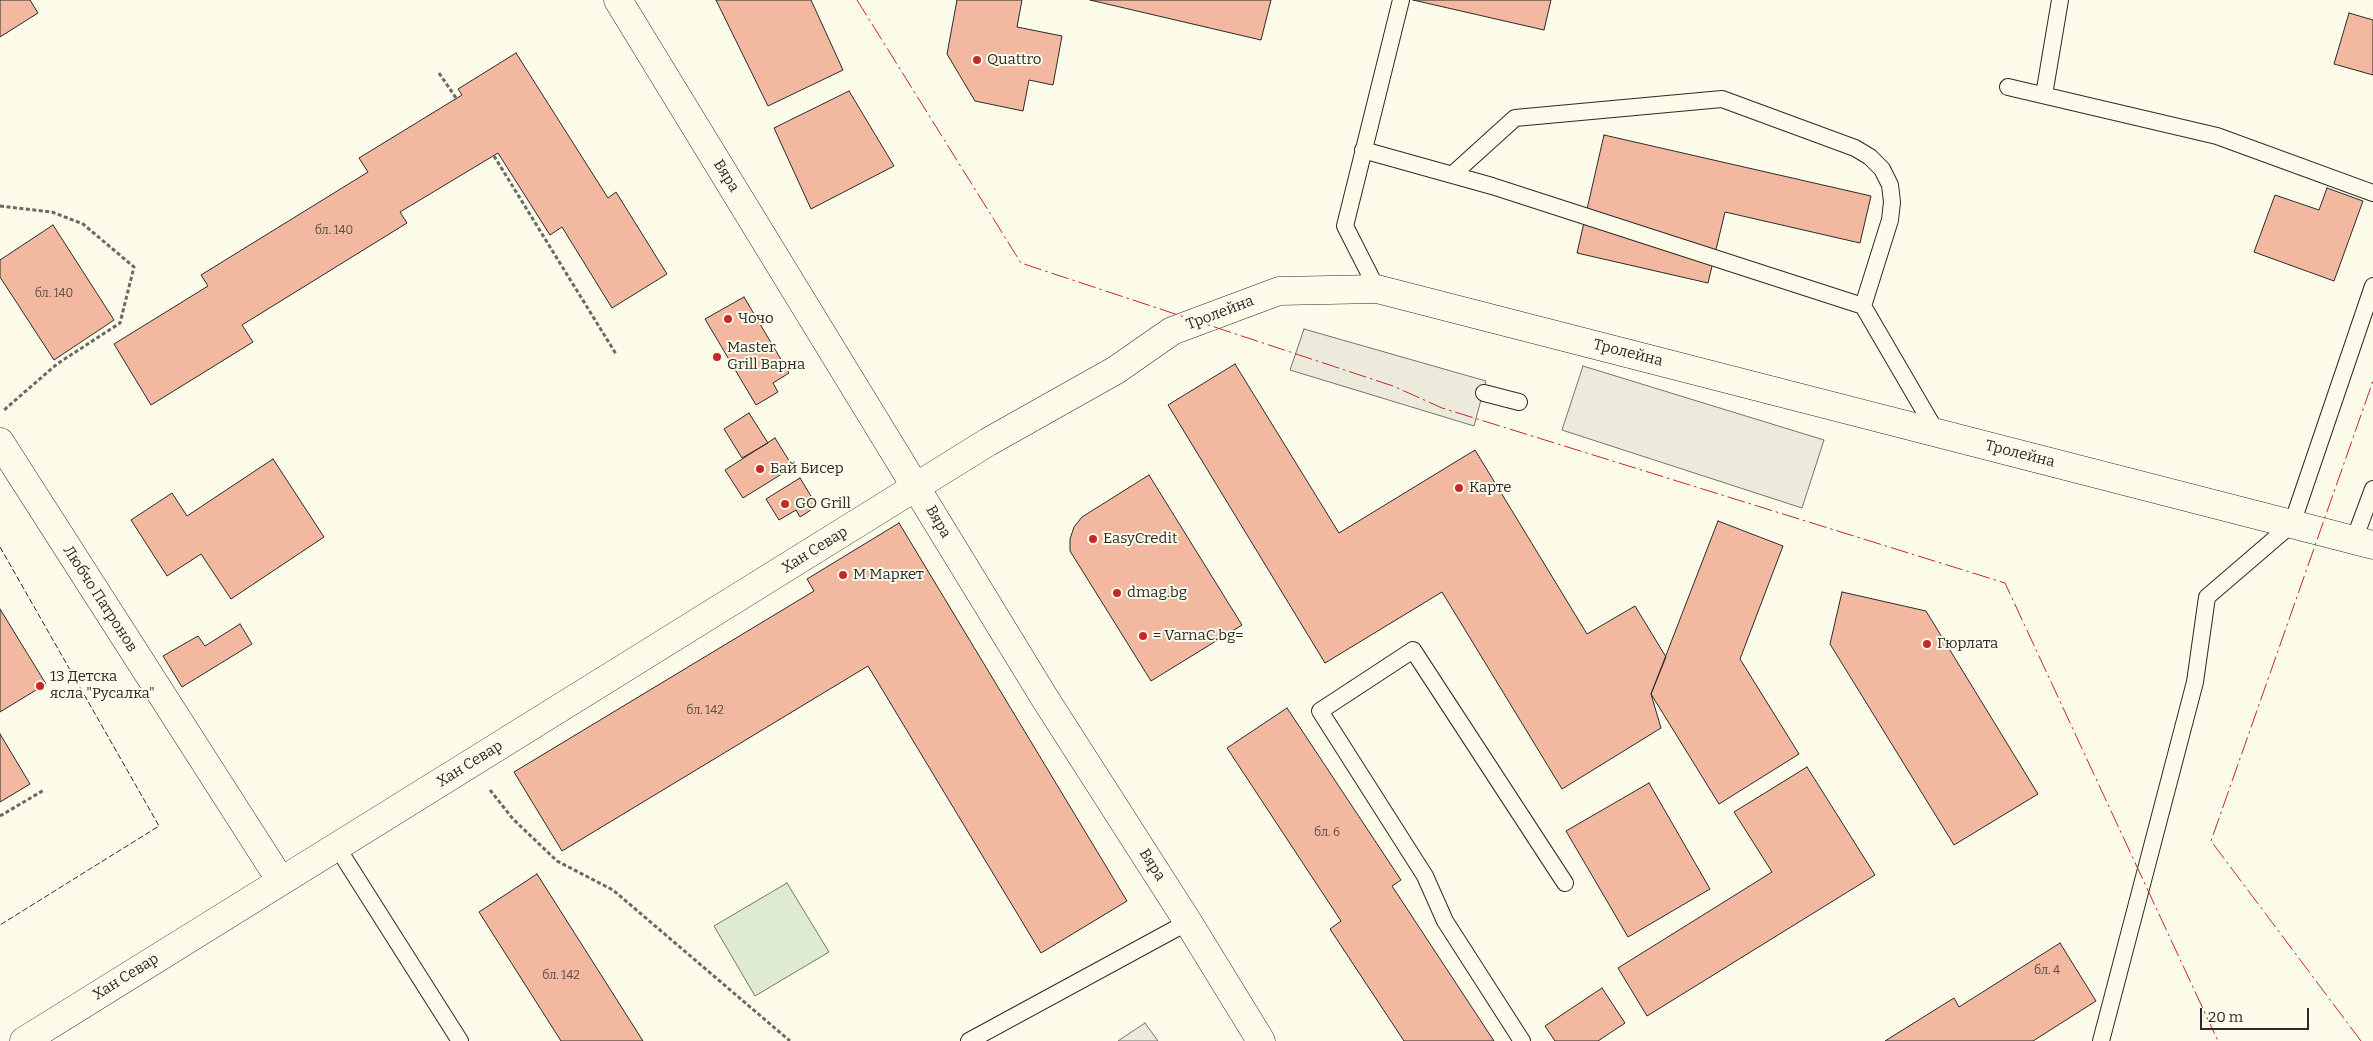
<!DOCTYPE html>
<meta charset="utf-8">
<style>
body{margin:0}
#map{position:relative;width:2373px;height:1041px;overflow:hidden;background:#fdfbea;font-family:Bitter,serif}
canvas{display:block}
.scale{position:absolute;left:2200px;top:1008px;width:109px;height:22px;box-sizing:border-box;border:2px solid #2b2b2b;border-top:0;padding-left:6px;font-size:15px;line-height:18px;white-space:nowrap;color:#2b2b2b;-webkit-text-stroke:4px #fdfbea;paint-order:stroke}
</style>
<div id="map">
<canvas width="2373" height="1041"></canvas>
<div class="scale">20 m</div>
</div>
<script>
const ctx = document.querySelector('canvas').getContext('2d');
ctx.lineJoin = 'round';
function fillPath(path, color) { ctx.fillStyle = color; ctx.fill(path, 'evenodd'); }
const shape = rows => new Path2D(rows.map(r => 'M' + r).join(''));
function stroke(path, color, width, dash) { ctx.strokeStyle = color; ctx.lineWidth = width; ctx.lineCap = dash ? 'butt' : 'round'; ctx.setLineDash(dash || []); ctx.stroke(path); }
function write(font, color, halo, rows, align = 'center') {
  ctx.font = font + ' Bitter,serif'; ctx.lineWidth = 4; ctx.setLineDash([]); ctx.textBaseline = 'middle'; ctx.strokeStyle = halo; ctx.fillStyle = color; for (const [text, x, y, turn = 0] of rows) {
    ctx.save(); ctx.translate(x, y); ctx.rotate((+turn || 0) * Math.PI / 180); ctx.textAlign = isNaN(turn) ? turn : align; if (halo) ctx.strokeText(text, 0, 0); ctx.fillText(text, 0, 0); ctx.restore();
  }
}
const green = shape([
 [787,883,829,952,755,996,714,926,787,883]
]);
fillPath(green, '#deebd1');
stroke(green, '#74746e', 1);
const parking = shape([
 [1304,329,1486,381,1474,426,1290,370,1304,329],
 [1583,366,1824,440,1802,508,1562,430,1583,366],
 [1145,1023,1158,1041,1118,1041,1145,1023]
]);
fillPath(parking, '#eceadb');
stroke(parking, '#74746e', 1);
const building = shape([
 [0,0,30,0,38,13,0,37,0,0],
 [716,0,811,0,843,70,768,106,716,0],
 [957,0,1022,0,1017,27,1062,36,1053,85,1029,80,1023,111,975,101,947,54,957,0],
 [1090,0,1271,0,1261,40,1090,0],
 [1413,0,1551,0,1544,30,1413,0],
 [2349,13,2373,20,2373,75,2334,64,2349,13],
 [516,53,608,198,616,192,667,274,612,308,562,227,550,235,498,153,400,212,407,223,242,325,253,342,151,405,114,344,208,286,201,275,368,172,359,158,462,95,458,89,516,53],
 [849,91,894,166,811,209,774,128,849,91],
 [1604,135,1871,196,1860,243,1725,212,1708,283,1577,253,1604,135],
 [2327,188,2363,201,2334,281,2254,252,2275,195,2319,210,2327,188],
 [53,225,114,320,54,360,0,277,0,260,53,225],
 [744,297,789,373,773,383,778,392,756,405,705,319,744,297],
 [1235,364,1339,533,1475,450,1587,634,1635,606,1666,657,1651,694,1661,728,1562,789,1442,592,1325,663,1168,405,1235,364],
 [749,413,768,443,742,458,724,429,749,413],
 [775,438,793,467,743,498,725,470,775,438],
 [273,459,324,537,231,599,201,554,167,576,131,520,172,493,187,516,273,459],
 [1149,475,1242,625,1151,681,1070,551,1070,539,1074,527,1082,517,1149,475],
 [800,478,817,506,800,517,796,510,779,520,766,499,800,478],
 [1718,521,1783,546,1740,659,1799,754,1719,804,1651,694,1718,521],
 [899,523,1127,901,1041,953,868,666,562,851,514,772,814,591,807,579,899,523],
 [1842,592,1926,611,2038,794,1954,845,1830,644,1842,592],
 [0,609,46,684,0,712,0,609],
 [240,624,252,644,182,687,163,656,198,636,205,646,240,624],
 [1287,708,1401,880,1392,886,1494,1041,1404,1041,1330,929,1341,921,1227,748,1287,708],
 [0,734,30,784,0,802,0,734],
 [1807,767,1875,875,1647,1016,1618,968,1772,872,1734,812,1807,767],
 [1649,783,1710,889,1628,937,1566,831,1649,783],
 [537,874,643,1041,561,1041,479,912,537,874],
 [2060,943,2096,1001,2033,1041,1885,1041,1954,998,1959,1007,2060,943],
 [1602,988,1625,1023,1598,1041,1555,1041,1545,1026,1602,988]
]);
fillPath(building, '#f2b8a0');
stroke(building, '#2b2b2b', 1);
const lane = shape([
 [2008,87,2217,136,2373,193],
 [2044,95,2060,0],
 [1363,150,1492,186,1863,306,1937,433],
 [1452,175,1515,118,1722,99,1855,148,1870,157,1882,169,1890,185,1892,202,1890,220,1863,306],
 [1377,289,1345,226,1401,0],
 [1484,393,1519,402],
 [2354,540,2373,489],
 [337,847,460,1041],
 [969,1041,1188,922],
 [1522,1041,1445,921,1425,876,1320,711,1413,650,1565,883],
 [2101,1041,2195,682,2207,597,2292,524,2373,286]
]);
const street = shape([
 [0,442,281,881],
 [24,1041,988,442,1116,370,1172,331,1279,291,1377,289,2373,545]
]);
const secondary = shape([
 [618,0,1044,697,1188,922,1261,1041]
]);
stroke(lane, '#2b2b2b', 18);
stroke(street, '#2b2b2b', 29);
stroke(secondary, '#2b2b2b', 29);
stroke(shape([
 [439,73,456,98],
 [494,156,616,354],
 [0,206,52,212,83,224,134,267,120,323,57,364,4,410],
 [490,790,513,819,557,861,613,890,790,1041],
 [0,816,44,790]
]), '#6a6964', 3, [4, 2.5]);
stroke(lane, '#fdfbea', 16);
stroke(street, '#fdfbea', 28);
stroke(secondary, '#fdfbea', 28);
stroke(shape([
 [0,547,159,826,0,925]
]), '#2b2b2b', 1, [6, 2.5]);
stroke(shape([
 [857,0,1021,263,1393,386,1442,408,2005,583,2218,1041],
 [2361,1041,2211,841,2373,381]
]), '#c62828', 1, [18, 4, 2.5, 4]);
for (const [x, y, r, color] of [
 [977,60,5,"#c62828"],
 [728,319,5,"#c62828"],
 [717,357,5,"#c62828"],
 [760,469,5,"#c62828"],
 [1459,488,5,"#c62828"],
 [785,504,5,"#c62828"],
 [1093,539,5,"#c62828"],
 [843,575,5,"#c62828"],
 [1117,593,5,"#c62828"],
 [1143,636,5,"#c62828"],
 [1927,644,5,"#c62828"],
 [40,686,5,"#c62828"]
]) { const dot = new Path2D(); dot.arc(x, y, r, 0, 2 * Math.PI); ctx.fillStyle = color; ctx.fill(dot); stroke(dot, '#fdfbea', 2); }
write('12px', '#5d4e48', null, [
 ["бл. 140",334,231],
 ["бл. 140",54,294],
 ["бл. 142",705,711],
 ["бл. 6",1327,833],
 ["бл. 4",2047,971],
 ["бл. 142",561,976]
]);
write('15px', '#2b2b2b', '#fdfbea', [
 ["Quattro",987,60],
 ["Чочо",738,319],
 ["Master",727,348],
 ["Grill Варна",727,365],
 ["Бай Бисер",770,469],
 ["Карте",1469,488],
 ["GO Grill",795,504],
 ["EasyCredit",1103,539],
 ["М Маркет",853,575],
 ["dmag.bg",1127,593],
 ["= VarnaC.bg=",1153,636],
 ["Гюрлата",1937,644],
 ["13 Детска",50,677],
 ["ясла \"Русалка\"",50,694]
], 'left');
write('15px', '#2b2b2b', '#fdfbea', [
 ["Вяра",726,176,58],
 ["Тролейна",1220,313,-21],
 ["Тролейна",1628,353,14],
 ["Тролейна",2020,454,14],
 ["Вяра",938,522,60],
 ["Хан Севар",815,550,-32],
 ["Любчо Патронов",100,599,57],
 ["Хан Севар",470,764,-32],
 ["Вяра",1152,865,57],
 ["Хан Севар",126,977,-32]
]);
</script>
